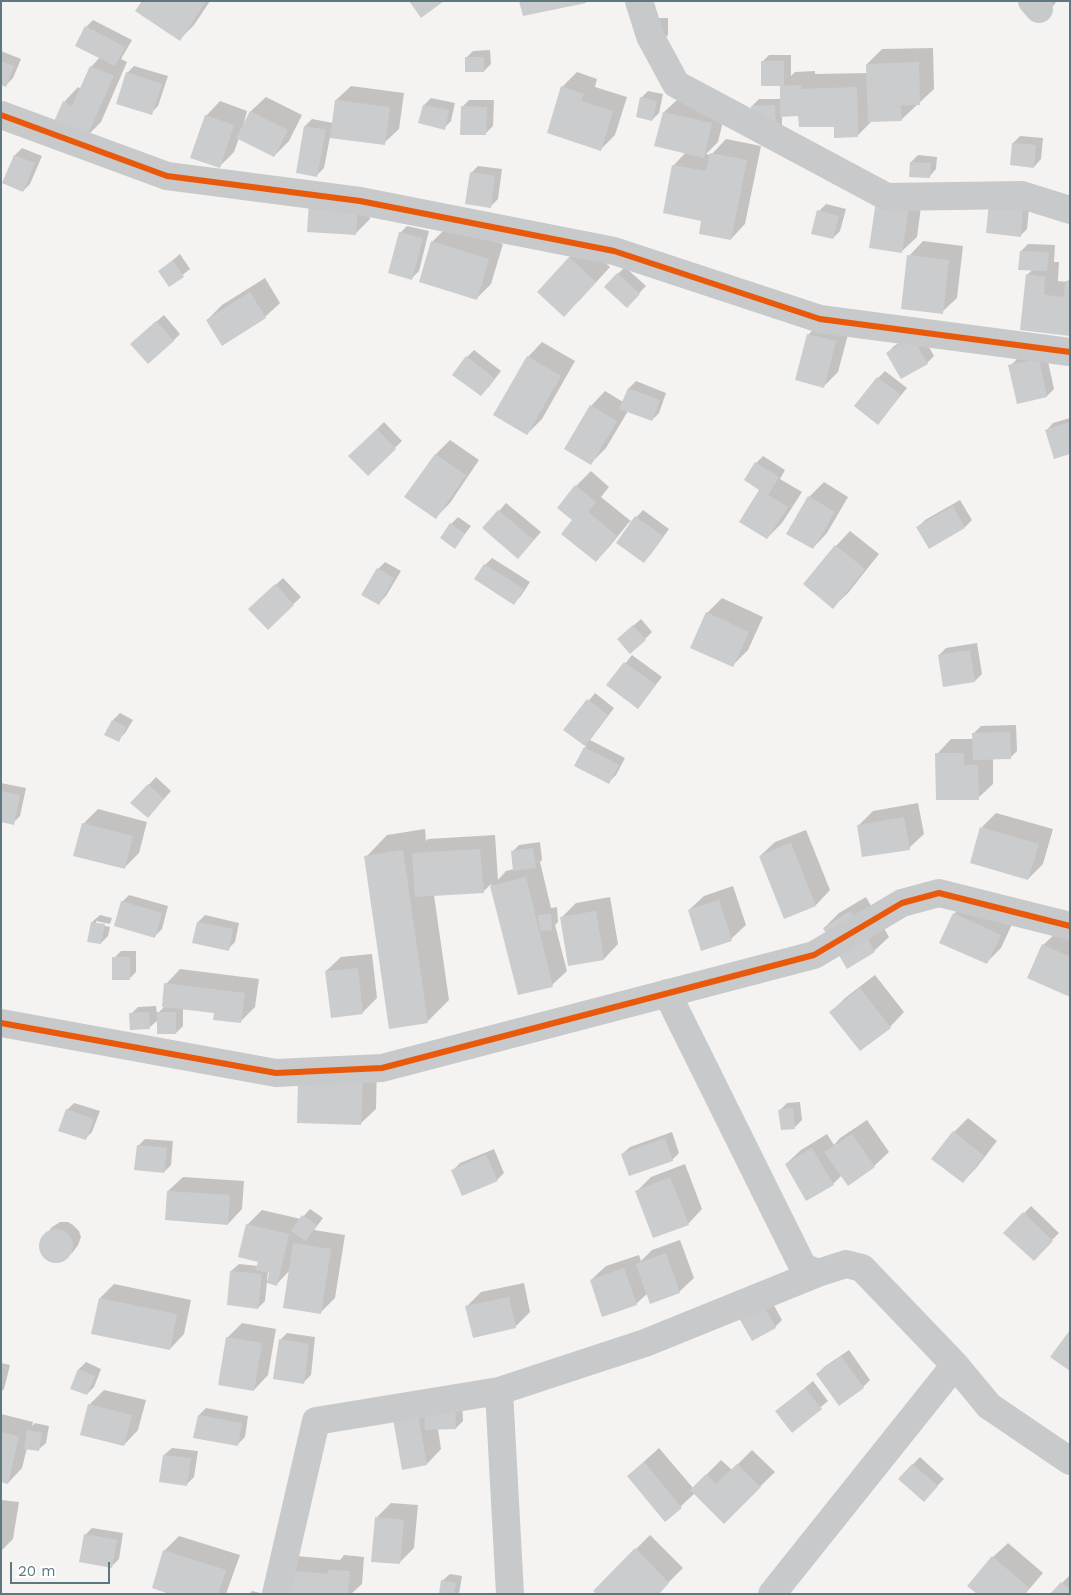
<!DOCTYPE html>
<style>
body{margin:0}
#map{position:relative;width:1071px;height:1595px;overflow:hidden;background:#f4f3f2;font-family:"Work Sans",sans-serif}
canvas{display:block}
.frame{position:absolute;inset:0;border:2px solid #5e787d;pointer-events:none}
.scale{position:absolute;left:10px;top:1562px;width:100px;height:22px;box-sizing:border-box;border:2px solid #5e787d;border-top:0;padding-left:6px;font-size:15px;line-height:18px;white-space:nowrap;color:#5e787d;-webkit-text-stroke:4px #fff;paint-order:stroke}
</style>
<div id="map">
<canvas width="1071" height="1595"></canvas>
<div class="frame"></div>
<div class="scale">20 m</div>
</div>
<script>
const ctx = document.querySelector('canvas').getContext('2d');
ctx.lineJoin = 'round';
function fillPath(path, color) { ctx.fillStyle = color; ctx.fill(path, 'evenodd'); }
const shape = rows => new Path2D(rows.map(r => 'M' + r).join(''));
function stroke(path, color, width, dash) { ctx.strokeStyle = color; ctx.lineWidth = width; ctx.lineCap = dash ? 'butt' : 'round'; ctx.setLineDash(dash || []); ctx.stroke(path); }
fillPath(shape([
 [143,1,210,1,194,25,180,39],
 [1029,1,1057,1,1046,15],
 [647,18,668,18,668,35,661,42],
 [93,20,132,40,121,59,127,62,101,122,86,137,64,102,78,87,81,89,91,67,100,57,86,27],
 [933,48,934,89,902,119,872,121,857,136,835,126,799,115,782,116,782,129,752,106,759,99,781,99,781,86,762,62,769,55,791,55,791,76,795,72,815,71,815,74,868,73,867,64,882,49],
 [490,50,491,64,484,71,466,58,473,51],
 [1,51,21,59,13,78,6,85,1,84],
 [134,66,168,76,158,106,151,113,127,73],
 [577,72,597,79,595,87,627,97,615,135,601,149,562,87],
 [351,86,404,93,399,129,384,143,330,137,324,168,317,175,305,126,312,119,333,123,336,100],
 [648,91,663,94,659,113,652,120,641,98],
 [266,97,302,115,289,141,274,156,239,138,234,152,219,167,206,116,220,101,247,111,243,126,244,126,251,111],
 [431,98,455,103,451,121,444,128,424,105],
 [679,98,726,109,718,142,706,154,711,155,726,139,761,146,745,224,731,239,703,220,664,212,674,165,686,152,664,112],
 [469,100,494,100,493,126,486,133,462,107],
 [1020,136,1043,138,1041,159,1034,167,1013,143],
 [22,148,42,156,30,184,23,191,4,183,15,155],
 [918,155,937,157,936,169,929,177,911,162],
 [478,166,502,169,498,199,491,206,471,173],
 [325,186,372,189,370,219,355,234],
 [923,192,917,237,902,251,877,202],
 [1030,199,1027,229,1020,236,987,232],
 [826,204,846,209,840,231,833,238,819,211],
 [407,226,429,231,419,271,412,278,400,233],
 [447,227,503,244,491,284,477,298,432,242],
 [923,241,963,246,957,298,942,312,909,256],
 [584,243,610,267,579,301,569,257],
 [1028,244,1055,245,1054,262,1059,262,1058,281,1067,282,1070,278,1070,335,1027,275,1033,269,1021,251],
 [180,254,190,269,170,285,160,271],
 [625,267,646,286,627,306,605,286],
 [265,278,280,303,265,317,207,320,222,305],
 [164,315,180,334,173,341,139,337],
 [823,320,850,327,838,372,824,386,808,335],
 [920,331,934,356,927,363,902,377,887,353,894,346],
 [542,342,575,361,542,419,527,434,528,357],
 [474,350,501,371,488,388,467,357],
 [1046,352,1054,389,1047,396,1018,402,1010,366,1017,359],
 [885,371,907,388,878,423,878,378],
 [636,381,666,393,659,413,652,420,628,411,606,448,591,463,591,406,605,391,623,402,629,388],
 [1070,418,1070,453,1046,431,1053,423],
 [384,422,402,441,368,474,350,456],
 [450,440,479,460,450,503,436,517,406,497,436,454],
 [763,456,785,470,780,479,802,492,782,523,767,538,756,463],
 [591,471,609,487,601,497,632,522,643,510,669,529,651,554,644,561,630,521,610,546,596,561,574,520,576,486],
 [824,482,848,497,827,533,813,548,809,497],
 [960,500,972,520,965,527,930,547,918,527,925,520],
 [506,503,541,532,518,558,484,528],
 [458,517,471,526,455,547,451,524],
 [850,531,879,554,848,593,833,607,836,546],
 [492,558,530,582,521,596,514,603,485,565],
 [385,562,401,571,386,596,379,603,378,569],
 [283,578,301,597,268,628,257,602],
 [722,598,763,617,748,650,733,665,707,613],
 [641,619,652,632,645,639,626,632],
 [977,643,982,674,975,681,944,686,939,655,946,648],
 [632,655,662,677,638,707,608,685],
 [595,693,614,708,590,740,625,758,616,775,608,783,585,748,586,746,565,730],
 [120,713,133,720,125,733,118,740,113,720],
 [1016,725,1017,751,1010,758,993,758,993,784,978,798,937,754,951,739,973,739,973,734,981,726],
 [156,777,171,791,155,809,132,803],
 [1,783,26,788,20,816,13,823,1,821],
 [918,803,924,834,909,848,858,826,873,811],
 [98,809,147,822,139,853,124,868,83,824],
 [996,813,1053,829,1043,864,1028,879,982,827],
 [425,829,426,841,428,839,495,835,498,880,506,871,514,869,512,852,519,845,540,842,542,860,540,862,551,908,557,907,558,922,555,925,567,971,552,985,519,994,491,884,483,892,434,895,449,1000,428,1021,390,1027,366,857,387,835],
 [806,830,830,890,816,905,785,917,760,856,775,842],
 [733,886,746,925,731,939,689,910,704,896],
 [129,895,168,906,162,929,155,936,122,902],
 [610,897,618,944,604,959,561,918,576,903],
 [866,897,889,937,874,951,824,928,839,913],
 [969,899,1014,920,1001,948,986,963,954,914],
 [100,915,112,918,110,924,96,921,96,924,110,927,108,936,101,943,92,922],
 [205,915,239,923,235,942,228,949,198,922],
 [1058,931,1070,936,1070,995,1043,945],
 [121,951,136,951,136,972,129,979,114,958],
 [372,954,377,998,362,1013,326,971,341,957],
 [180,969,259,979,255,1007,240,1022,215,1012,183,1008,183,1026,176,1033,158,1020,150,1027,131,1014,138,1007,156,1006,157,1014,165,1006,166,984],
 [875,975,904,1012,890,1027,831,1012,845,998],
 [377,1061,376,1109,361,1123,314,1067],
 [800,1102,802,1120,795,1127,780,1110,787,1103],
 [74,1103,100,1111,92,1132,85,1139,67,1110],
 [968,1118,997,1141,977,1167,963,1182,954,1132],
 [867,1120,889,1152,874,1166,842,1175,833,1184,807,1200,786,1164,801,1150,827,1134,834,1145,840,1138],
 [672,1132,679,1153,672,1160,622,1154,630,1147],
 [145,1139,173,1141,171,1165,164,1172,138,1146],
 [494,1149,504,1173,497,1180,453,1170,460,1163],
 [685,1164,702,1209,688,1224,636,1192,651,1177],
 [183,1177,244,1181,242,1209,228,1224,168,1191],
 [1031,1206,1059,1233,1033,1259,1005,1233],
 [310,1209,323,1218,314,1230,345,1235,335,1298,320,1313,290,1270,277,1284,267,1282,265,1301,258,1308,228,1304,231,1271,239,1264,258,1266,259,1261,247,1225,262,1210,301,1219],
 [268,1272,271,1272,268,1281,267,1280],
 [60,1222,68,1222,73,1225,79,1231,81,1237,78,1245,73,1252,65,1259,58,1262,47,1259,41,1253,41,1241,52,1227],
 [680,1240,694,1278,679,1292,648,1293,636,1304,591,1280,606,1266,639,1255,641,1261,652,1250],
 [524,1283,530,1312,515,1327,467,1306,481,1292],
 [114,1284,191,1300,184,1334,170,1349,100,1298],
 [766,1291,782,1320,775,1327,752,1339],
 [242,1323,276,1329,268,1375,254,1390,227,1338],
 [287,1333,315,1337,311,1375,304,1382,280,1340],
 [849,1350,870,1380,863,1387,817,1374,824,1367],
 [86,1362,101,1369,94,1387,87,1394,79,1369],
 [1,1363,10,1365,4,1389,1,1392],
 [813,1381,828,1401,792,1431,777,1411],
 [104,1390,146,1400,138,1430,124,1445,82,1434,90,1404],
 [462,1399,463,1421,456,1428,438,1429,441,1449,427,1464,393,1414],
 [206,1408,248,1416,245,1437,238,1444,199,1415],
 [1,1414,33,1422,32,1426,35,1423,49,1426,46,1443,38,1450,27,1448,22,1468,8,1483,1,1481],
 [172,1448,198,1451,194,1477,187,1484,164,1455],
 [659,1448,693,1488,721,1460,732,1470,752,1450,775,1472,724,1522,695,1493,665,1521,628,1476],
 [920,1457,944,1479,930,1493,900,1478],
 [1,1500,19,1502,13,1539,1,1551],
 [391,1503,418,1505,414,1548,399,1563,376,1518],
 [92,1528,123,1533,119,1559,112,1566,85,1535],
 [650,1535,683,1568,657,1594,594,1591],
 [179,1536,240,1555,226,1594,173,1594,164,1551],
 [1008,1543,1043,1573,1025,1594,978,1594,993,1557],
 [286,1555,340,1560,344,1555,364,1557,362,1584,351,1594,270,1594],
 [450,1574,462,1576,459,1594,440,1594,442,1581],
 [1070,1575,1070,1594,1052,1594,1062,1583],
 [252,1591,265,1594,249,1594]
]), '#0003');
fillPath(shape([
 [142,1,206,1,180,41,135,11],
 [409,1,444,1,421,18],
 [519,1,586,1,586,3,523,16],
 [85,26,125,47,115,66,75,46],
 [465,57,484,57,484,72,465,72],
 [1,61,14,66,6,87,1,85],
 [761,61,784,61,784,86,801,85,801,89,857,87,858,137,834,138,834,127,799,127,798,116,780,117,780,86,761,86],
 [919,62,920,105,901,105,902,121,868,122,866,64],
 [90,66,114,76,86,138,53,124,63,101,72,106],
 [126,72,162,84,152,115,116,104],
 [561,86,584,94,581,101,613,111,601,151,547,133],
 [640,97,657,101,652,121,636,117],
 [335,100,390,107,385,145,330,138],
 [423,105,449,110,445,130,418,123],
 [775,105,776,137,751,138,751,106],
 [461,106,487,107,486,135,460,135],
 [250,111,288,130,274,157,236,138],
 [663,112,712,123,704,158,654,146],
 [205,115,234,125,220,168,190,158],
 [304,126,326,130,317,177,296,173],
 [1012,143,1036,145,1034,168,1010,165],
 [710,153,747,160,731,240,699,234,701,221,663,213,672,165,706,171],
 [14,155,35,163,23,192,2,183],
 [910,162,931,163,930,178,909,177],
 [470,172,495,176,491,208,465,204],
 [309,201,358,203,356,235,307,232],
 [876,201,909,206,902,253,869,248],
 [989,203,1023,206,1021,237,986,233],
 [817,210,839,216,833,239,811,234],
 [399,232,423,238,412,280,388,273],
 [431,241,489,259,477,300,419,282],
 [1020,251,1049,252,1047,271,1018,270],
 [907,255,949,260,943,314,901,309],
 [569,257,596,282,564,317,537,292],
 [173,260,184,277,169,287,158,271],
 [617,273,640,294,627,308,604,287],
 [1026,274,1045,277,1044,295,1064,297,1065,281,1070,281,1070,336,1020,330],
 [250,292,266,318,222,346,206,320],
 [156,321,174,341,148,364,130,344],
 [807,334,836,341,824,388,795,380],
 [912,337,928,364,901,379,886,353],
 [466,356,495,379,481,396,452,375],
 [527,356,561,376,527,435,493,415],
 [1039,359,1047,397,1017,404,1008,365],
 [877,377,901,395,878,425,854,406],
 [628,388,660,400,652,421,619,409],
 [590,405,617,421,591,465,564,449],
 [1070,422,1070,454,1054,459,1045,430],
 [377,429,396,449,368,476,348,456],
 [435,454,466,475,436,519,404,497],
 [755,462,779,477,768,495,788,507,767,539,739,522,759,490,744,480],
 [575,485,596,502,588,512,617,536,596,562,561,534,572,520,557,508],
 [808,496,835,512,813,549,786,534],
 [953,506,965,528,929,549,916,527],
 [498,510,534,540,518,559,482,528],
 [635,516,663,536,644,563,616,543],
 [450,523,465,534,455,549,440,538],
 [835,545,865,569,833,609,803,584],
 [484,564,524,589,514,605,474,579],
 [377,568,394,578,379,605,361,595],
 [275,584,294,605,268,630,248,609],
 [706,612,749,632,733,667,690,648],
 [633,625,646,640,630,654,617,639],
 [970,650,975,682,943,687,938,655],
 [624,662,656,685,638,709,606,685],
 [587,699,608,715,585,746,563,730],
 [112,720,126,727,119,742,104,735],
 [1010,732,1011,759,973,760,972,733],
 [584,747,619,765,609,784,574,766],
 [935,753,964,753,964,765,978,765,979,800,936,800],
 [148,784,164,799,148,818,130,803],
 [1,791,20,795,14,825,1,822],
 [904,817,910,850,862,857,857,825],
 [82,823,133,836,125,869,73,856],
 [980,827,1039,844,1028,880,970,863],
 [791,843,816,906,784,919,759,856],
 [533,848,536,868,513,871,511,851],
 [480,849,484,893,415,897,412,853],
 [403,850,428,1023,389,1029,364,856],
 [526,877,553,987,518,995,490,886],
 [719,900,732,941,701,951,688,910],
 [121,901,162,913,155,938,114,926],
 [596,911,604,960,568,966,560,917],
 [851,911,875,952,847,969,823,928],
 [953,913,1001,935,987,964,939,943],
 [551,914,552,930,540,931,538,915],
 [91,922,105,924,101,944,87,942],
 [197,922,233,929,229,951,192,943],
 [1042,944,1070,957,1070,997,1027,978],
 [112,957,130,957,130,980,112,980],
 [358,968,363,1014,331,1018,325,971],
 [164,983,245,993,241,1023,213,1020,214,1013,162,1007],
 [860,988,891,1028,860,1051,829,1012],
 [149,1012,150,1029,130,1030,129,1013],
 [157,1012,176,1012,176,1034,157,1034],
 [363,1075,361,1125,297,1123,298,1081],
 [793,1108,795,1129,781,1130,778,1110],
 [66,1109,94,1119,86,1140,58,1131],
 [953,1131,984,1156,963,1183,931,1159],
 [852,1134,875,1167,848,1186,824,1152],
 [665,1138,673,1161,629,1176,621,1154],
 [137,1145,167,1148,164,1173,134,1170],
 [812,1148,834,1185,806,1201,785,1164],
 [486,1155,498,1181,462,1196,451,1170],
 [670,1177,689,1225,653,1238,635,1191],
 [167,1191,230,1195,228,1225,165,1220],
 [1023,1212,1053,1241,1034,1261,1003,1233],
 [302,1215,317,1225,306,1241,291,1231],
 [246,1224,289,1234,277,1286,267,1283,269,1273,255,1270,258,1262,238,1257],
 '39 1246a17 17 0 1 1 34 0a17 17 0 1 1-34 0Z',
 [293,1243,331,1249,321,1314,283,1308],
 [666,1253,680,1293,650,1304,636,1264],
 [624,1268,637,1305,602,1317,590,1280],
 [230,1271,262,1274,258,1309,227,1305],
 [509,1297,516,1328,473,1338,465,1306],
 [759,1297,776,1328,752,1341,735,1311],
 [99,1298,177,1314,170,1350,91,1334],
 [1070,1330,1070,1371,1050,1357],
 [226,1337,262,1343,254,1391,218,1385],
 [279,1339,309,1344,304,1384,273,1379],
 [841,1356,864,1388,839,1406,816,1374],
 [78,1369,95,1376,87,1395,70,1389],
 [805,1388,822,1409,792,1433,775,1411],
 [88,1404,132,1415,124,1446,80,1435],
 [455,1406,456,1429,425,1430,424,1407],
 [417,1409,427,1465,402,1470,392,1413],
 [198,1415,242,1423,238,1446,193,1438],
 [27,1430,42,1433,39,1451,24,1449],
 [1,1432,19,1436,8,1484,1,1482],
 [163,1455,191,1458,187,1486,159,1482],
 [644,1462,682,1508,665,1522,627,1476],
 [737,1464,761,1487,724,1524,690,1490,706,1474,716,1484],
 [912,1464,938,1486,924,1502,898,1479],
 [375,1517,404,1520,400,1564,371,1562],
 [84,1534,117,1540,112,1568,79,1562],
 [635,1548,669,1583,659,1594,596,1594,593,1591],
 [163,1550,226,1570,218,1594,169,1594,152,1588],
 [992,1556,1029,1588,1024,1594,977,1594,967,1586],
 [270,1569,328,1574,329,1570,350,1571,348,1594,269,1594],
 [441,1580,456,1583,454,1594,439,1594],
 [1061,1582,1070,1590,1070,1594,1050,1594]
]), '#cbcccd');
stroke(shape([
 [639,1,650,36,676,84,887,197,1022,195,1070,210],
 [1032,1,1039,9],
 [1,115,167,176,360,201,614,251,820,319,1070,352],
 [667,993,803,1267,818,1273,846,1264,862,1268,955,1365,989,1406,1070,1461],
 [1,1023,276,1073,382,1068,814,955,902,903,939,893,1070,926],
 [499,1391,510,1594],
 [276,1594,316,1421,499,1391,645,1343,818,1273],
 [772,1594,955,1365]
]), '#c8c9ca', 28);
stroke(shape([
 [1,115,167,176,360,201,614,251,820,319,1070,352],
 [1,1023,276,1073,382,1068,814,955,902,903,939,893,1070,926]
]), '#e8590c', 6);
</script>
